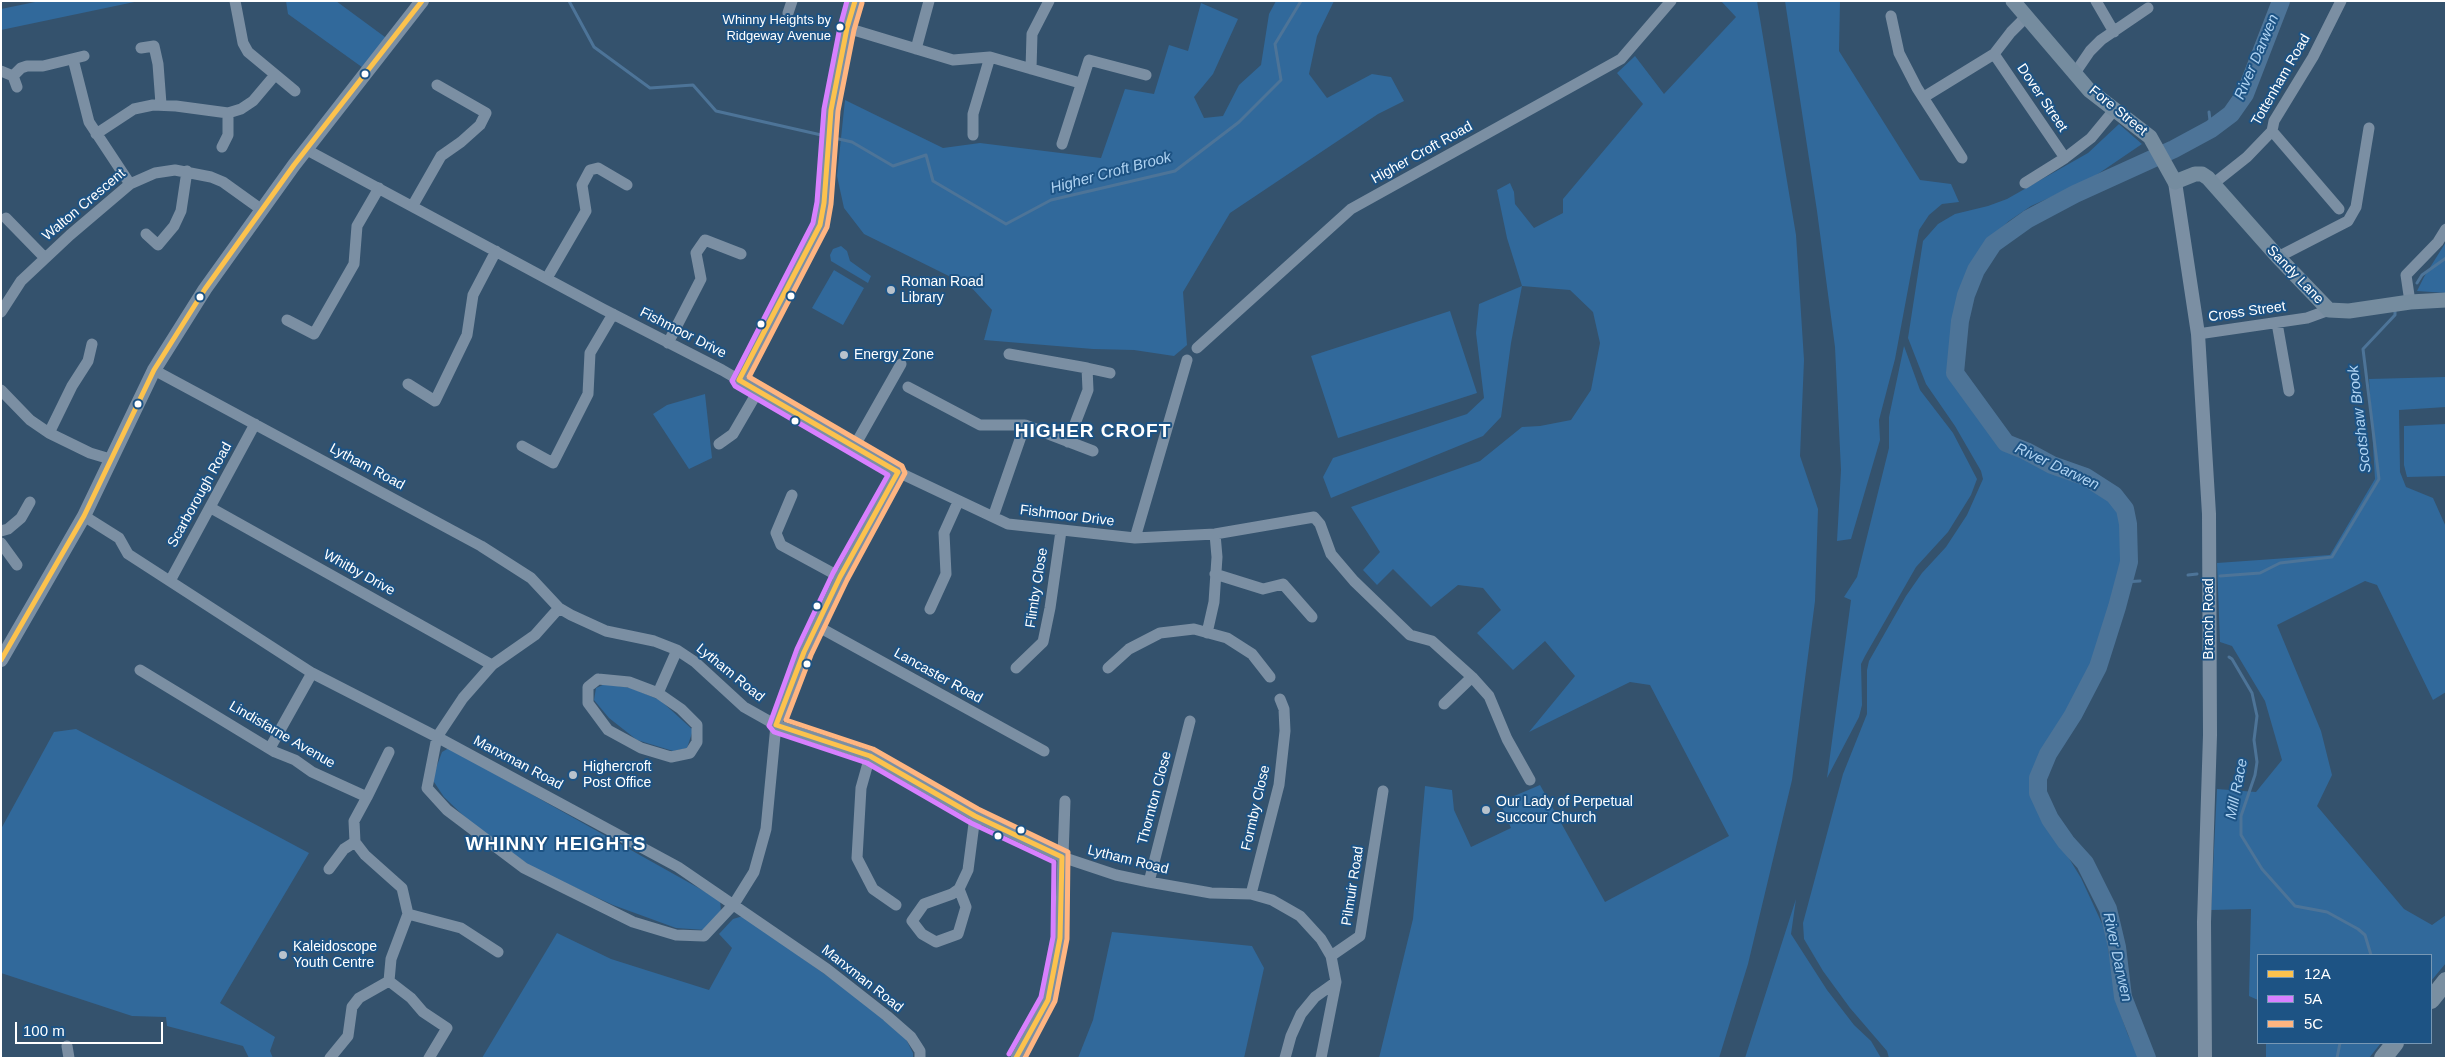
<!DOCTYPE html>
<style>
body{margin:0}
#map{position:relative;width:2447px;height:1059px;overflow:hidden;background:#34526d;font-family:Helvetica,sans-serif}
canvas{display:block}
.frame{position:absolute;inset:0;border:2px solid #fff;pointer-events:none}
.legend{position:absolute;left:2257px;top:954px;width:175px;height:90px;box-sizing:border-box;background:#1d5384;border:1px solid #7798b5;margin:0;padding:6px 9px;list-style:none;font-size:15px;color:#fff}
.legend li{display:flex;align-items:center;gap:10px;height:25px}
.legend b{width:25px;border:1px solid #7798b5}
.scale{position:absolute;left:15px;top:1022px;width:148px;height:22px;box-sizing:border-box;border:2px solid #fff;border-top:0;padding-left:6px;font-size:15px;line-height:18px;white-space:nowrap;color:#fff;-webkit-text-stroke:4px #1d5384;paint-order:stroke}
</style>
<div id="map">
<canvas width="2447" height="1059"></canvas>
<div class="frame"></div>
<ul class="legend">
<li><b style="height:6px;background:#fcc24d"></b>12A</li>
<li><b style="height:6px;background:#d880ff"></b>5A</li>
<li><b style="height:6px;background:#ffb580"></b>5C</li>
</ul>
<div class="scale">100 m</div>
</div>
<script>
const ctx = document.querySelector('canvas').getContext('2d');
ctx.lineJoin = 'round';
function fillPath(path, color) { ctx.fillStyle = color; ctx.fill(path, 'evenodd'); }
const shape = rows => new Path2D(rows.map(r => 'M' + r).join(''));
function stroke(path, color, width, dash) { ctx.strokeStyle = color; ctx.lineWidth = width; ctx.lineCap = dash ? 'butt' : 'round'; ctx.setLineDash(dash || []); ctx.stroke(path); }
function write(font, color, halo, rows, align = 'center') {
  ctx.font = font + ' Helvetica,sans-serif'; ctx.lineWidth = 4; ctx.setLineDash([]); ctx.textBaseline = 'middle'; ctx.strokeStyle = halo; ctx.fillStyle = color; for (const [text, x, y, turn = 0] of rows) {
    ctx.save(); ctx.translate(x, y); ctx.rotate((+turn || 0) * Math.PI / 180); ctx.textAlign = isNaN(turn) ? turn : align; if (halo) ctx.strokeText(text, 0, 0); ctx.fillText(text, 0, 0); ctx.restore();
  }
}
fillPath(shape([
 [40,1,139,1,1,30,1,9],
 [286,1,336,1,389,40,366,70,288,14],
 [1276,1,1334,1,1317,36,1309,74,1327,98,1372,74,1391,77,1404,101,1378,114,1230,213,1183,292,1187,345,1174,356,1134,350,1093,349,984,340,992,310,971,287,864,234,844,208,837,176,845,100,943,148,980,143,1101,158,1125,89,1154,94,1169,45,1188,51,1201,3,1238,19,1213,74,1194,97,1204,118,1223,116,1239,85,1261,65,1269,14],
 [1721,1,1757,1,1796,235,1804,360,1800,456,1818,509,1815,601,1792,780,1748,964,1719,1058,1379,1058,1413,919,1425,786,1452,790,1454,810,1471,847,1511,828,1500,802,1540,785,1605,902,1729,836,1650,685,1630,682,1529,732,1575,676,1545,641,1513,670,1477,633,1501,610,1483,588,1458,585,1431,607,1393,569,1377,585,1363,570,1380,552,1351,507,1480,461,1522,427,1540,426,1571,420,1591,390,1600,343,1593,312,1570,290,1522,286,1511,343,1501,417,1483,436,1331,498,1323,477,1333,458,1467,414,1484,398,1476,333,1479,304,1522,286,1507,238,1497,190,1510,183,1514,192,1515,204,1534,228,1563,213,1563,199,1643,104,1617,73,1635,56,1664,94,1736,17],
 [1785,1,1840,1,1839,51,1920,180,1951,184,1959,202,1942,204,1929,215,1919,230,1895,359,1879,420,1880,440,1851,539,1837,541,1841,470,1835,347,1817,211],
 [2119,124,2142,144,2089,180,2031,206,2009,221,1988,240,1971,271,1964,288,1958,317,1952,373,2004,446,2085,481,2114,501,2122,512,2126,529,2125,552,2092,668,2047,746,2036,772,2035,791,2040,811,2081,878,2105,930,2117,1004,2128,1035,2140,1058,1889,1058,1887,1051,1850,1008,1823,971,1804,939,1803,923,1843,774,1867,714,1867,670,1869,661,1906,596,1922,573,1946,547,1967,515,1983,479,1981,471,1955,426,1926,384,1908,338,1923,241,1938,224,1955,214,1988,206,2007,199,2088,153],
 [2446,242,2446,293,2417,291,2424,277],
 [841,246,847,251,850,261,871,276,868,283,831,261,830,255,833,249],
 [834,270,864,288,843,325,812,308],
 [1450,311,1477,393,1338,438,1311,356],
 [1904,346,1920,390,1953,433,1977,479,1971,495,1948,532,1916,567,1865,656,1861,664,1862,705,1859,717,1827,778,1851,600,1844,597,1857,577,1889,448,1889,417],
 [2446,377,2446,407,2399,410,2400,472,2406,487,2433,498,2446,527,2446,692,2433,700,2377,585,2365,581,2277,625,2321,731,2332,775,2317,806,2404,909,2432,925,2446,915,2446,963,2431,981,2431,955,2258,955,2258,1000,2249,996,2251,909,2211,910,2217,789,2256,792,2282,760,2265,701,2232,646,2220,642,2217,563,2330,555,2375,479,2369,379],
 [705,394,712,458,689,469,653,414,667,405],
 [2446,424,2446,476,2407,477,2404,465,2404,426],
 [605,684,631,688,660,700,693,730,687,748,673,751,637,740,609,718,594,700,596,688],
 [76,729,309,853,220,1003,275,1037,270,1051,273,1058,249,1058,243,1046,167,1026,166,1017,132,1016,1,973,1,829,54,732],
 [449,748,720,900,721,912,705,930,676,928,613,905,533,868,470,822,444,797,432,779,442,752],
 [1796,899,1791,934,1827,990,1854,1025,1871,1041,1881,1058,1745,1058],
 [743,916,857,997,906,1039,913,1053,913,1058,482,1058,557,933,611,959,709,990,732,948,719,934,733,919],
 [1112,932,1252,946,1264,968,1244,1058,1078,1058,1093,1020],
 [2266,1043,2381,1043,2369,1058,2266,1058]
]), '#31699b');
stroke(shape([
 [569,1,594,47,650,88,693,85,716,111,852,142,893,166,926,155,933,181,1006,224,1051,200,1175,171,1239,122,1281,80,1275,44,1301,1],
 [2209,112,2211,129],
 [2417,283,2422,275,2446,258],
 [2188,575,2197,574],
 [2220,576,2260,573,2280,563,2332,557,2379,479,2363,349,2395,315,2395,311],
 [2124,582,2140,581],
 [2229,657,2232,659,2252,693,2257,716,2254,740,2257,762,2255,775,2241,816,2241,835,2262,869,2295,906,2327,912,2358,929,2365,935,2371,955],
 [2337,1058,2340,1043]
]), '#4d7498', 3);
stroke(shape([
 [2147,1058,2123,997,2117,947,2108,909,2085,863,2066,842,2050,819,2038,793,2038,778,2048,754,2073,715,2098,667,2117,607,2129,562,2128,524,2125,509,2114,495,2086,477,2052,465,2026,451,2006,443,1955,373,1960,321,1966,295,1976,270,1993,244,2028,219,2075,194,2174,149,2211,129,2231,114,2245,94,2281,1]
]), '#4d7498', 18);
stroke(shape([
 [235,1,243,43,248,52,295,91],
 [2096,1,2114,32],
 [788,13,792,1],
 [1891,16,1899,53,1917,88,1962,158],
 [847,28,953,60,990,57,1080,83],
 [141,48,154,46,158,64,161,104],
 [916,49,929,1],
 [1994,54,2065,158],
 [73,59,89,122,130,184],
 [1031,69,1032,34,1049,1],
 [1,71,13,76,17,87],
 [2075,73,2090,51,2101,40,2148,8],
 [13,76,21,68,27,66,43,66,84,56],
 [1924,97,1994,54,2011,32,2027,16],
 [2272,131,2339,209],
 [96,134,134,109,153,105,176,106,228,113,241,109,253,101,275,75],
 [973,135,973,114,990,57],
 [1062,144,1089,60,1146,75],
 [222,147,228,135,228,113],
 [307,150,603,309,722,370,898,472,1008,524,1135,538,1215,534,1314,517,1320,524,1331,554,1354,581,1410,635,1432,641,1472,677,1489,696,1507,739,1530,780],
 [2025,183,2065,158,2091,138,2115,109],
 [2213,184,2247,157,2272,131,2274,121,2313,57,2341,1],
 [413,205,441,156,461,142,480,125,486,113,437,85],
 [6,218,45,258],
 [146,234,158,245,174,226,181,211,187,171],
 [2278,257,2348,221,2356,207,2369,128],
 [547,278,586,211,582,185,590,170,598,168,627,185],
 [2410,302,2406,275,2438,242,2446,229],
 [1,312,21,281,70,235,130,184,155,173,175,170,211,177,223,182,262,210],
 [287,320,314,334,354,264,357,226,379,188],
 [2277,323,2289,391],
 [2198,334,2307,318,2329,310],
 [668,343,701,279,696,253,705,240,741,254],
 [1197,348,1351,209,1621,59,1671,1],
 [1009,354,1087,368],
 [154,370,481,546,531,578,559,608,571,615,606,631,654,641,677,650,695,662,744,707,776,725,870,756,975,816,1062,857,1116,875,1149,882,1211,893,1251,894,1272,900,1300,916,1321,939,1331,956,1336,982,1321,1058],
 [739,380,820,225,824,203,831,110,847,28,855,1],
 [408,384,435,401,467,335,473,295,496,251],
 [908,387,980,425,1025,425],
 [1,390,30,420,49,433,90,453,110,459],
 [49,433,72,386,88,361,92,344],
 [1068,442,1088,390,1087,368,1110,373],
 [719,444,733,434,758,391],
 [522,446,553,463,588,394,590,353,613,314],
 [854,447,901,364],
 [792,495,776,533,781,545,840,577],
 [211,508,492,665],
 [84,516,119,538,128,554,312,673,437,737,678,867,827,969,887,1016,911,1037,920,1051,920,1058],
 [993,517,1025,425,1093,451],
 [1,531,8,529,21,518,30,502],
 [1135,538,1187,360],
 [1,543,17,565],
 [1215,574,1263,589,1283,584,1312,617],
 [170,581,255,424],
 [559,608,535,635,492,665,463,698,437,737,427,788,447,810,524,868,633,922,676,935,704,936,734,904,754,872,766,829,776,725,804,652,840,577,898,472],
 [930,609,946,574,944,533,958,502],
 [817,626,1044,751],
 [1207,633,1214,602,1217,557,1215,534],
 [1016,668,1043,642,1050,608,1061,531],
 [1108,668,1129,649,1160,633,1194,629,1227,638,1252,654,1270,677],
 [140,670,275,752,295,760,312,772,367,797,354,821,355,842,365,855,402,888,408,914,391,959,389,981,359,998,352,1007,348,1036,330,1058],
 [598,679,629,682,658,693,681,709,697,725,697,742,690,753,671,757,641,748,608,730,588,703,588,687,598,679],
 [658,693,677,650],
 [1444,704,1472,677],
 [270,748,312,673],
 [870,756,861,788,857,858,873,889,896,905],
 [367,797,389,752],
 [329,869,344,849,355,842],
 [1149,882,1190,721],
 [959,889,966,907,958,934,936,942,922,934,912,921,924,904,952,894,959,889,968,870,975,816],
 [1251,894,1279,785,1285,731,1284,709,1280,699],
 [408,914,461,928,498,952],
 [1331,956,1360,936,1383,791],
 [389,981,411,998,423,1012,447,1028,429,1058],
 [67,1046,69,1058],
 [1016,1058,1048,1000,1060,938,1065,801],
 [1285,1058,1291,1036,1301,1014,1315,997,1336,982]
]), '#7b8fa3', 11);
stroke(shape([
 [2175,182,2198,334,2209,514,2210,735,2204,922,2205,1058],
 [1,660,84,516,154,370,205,289,294,165,422,1]
]), '#7b8fa3', 14);
stroke(shape([
 [2013,1,2089,90,2150,137,2175,182,2195,174,2202,174,2208,178,2278,257,2329,310,2349,311,2410,302,2446,300]
]), '#758c9f', 15);
stroke(shape([
 [2431,1000,2446,981],
 [2383,1058,2395,1043]
]), '#7a8fa1', 18);
stroke(shape([
 [855,1,847,28,831,110,824,203,820,225,739,380,898,472,840,577,804,652,776,725,870,756,975,816,1062,857,1060,938,1048,1000,1016,1058],
 [1,660,84,516,154,370,205,289,294,165,422,1]
]), '#fcc24d', 5);
stroke(shape([
 [847,1,840,27,824,109,817,202,813,223,732,381,735,386,888,475,833,573,797,649,769,726,774,732,867,763,971,823,1054,862,1053,937,1041,997,1009,1054]
]), '#d880ff', 5);
stroke(shape([
 [862,3,854,30,838,111,831,204,827,227,749,377,902,466,905,473,847,580,811,655,786,720,873,749,978,809,1068,852,1067,939,1055,1001,1025,1058]
]), '#ffb580', 5);
for (const [x, y, r, color] of [
 [840,27,4.5,"#fff"],
 [365,74,4.5,"#fff"],
 [891,290,5,"#b8c2cc"],
 [791,296,4.5,"#fff"],
 [200,297,4.5,"#fff"],
 [761,324,4.5,"#fff"],
 [844,355,5,"#b8c2cc"],
 [138,404,4.5,"#fff"],
 [795,421,4.5,"#fff"],
 [817,606,4.5,"#fff"],
 [807,664,4.5,"#fff"],
 [573,775,5,"#b8c2cc"],
 [1486,810,5,"#b8c2cc"],
 [1021,830,4.5,"#fff"],
 [998,836,4.5,"#fff"],
 [283,955,5,"#b8c2cc"]
]) { const dot = new Path2D(); dot.arc(x, y, r, 0, 2 * Math.PI); ctx.fillStyle = color; ctx.fill(dot); stroke(dot, '#1d5384', 2); }
write('13px', '#fff', '#1d5384', [
 ["Whinny Heights by",831,20],
 ["Ridgeway Avenue",831,36]
], 'right');
write('14px', '#fff', '#1d5384', [
 ["Tottenham Road",2281,80,-60],
 ["Dover Street",2042,98,56],
 ["Fore Street",2118,111,39],
 ["Higher Croft Road",1422,153,-29],
 ["Walton Crescent",84,205,-40],
 ["Sandy Lane",2295,275,46],
 ["Cross Street",2247,312,-8],
 ["Fishmoor Drive",683,333,27],
 ["Lytham Road",367,467,28],
 ["Scarborough Road",200,495,-61],
 ["Fishmoor Drive",1067,516,7],
 ["Whitby Drive",359,573,29],
 ["Flimby Close",1037,588,-81],
 ["Branch Road",2209,619,-90],
 ["Lytham Road",730,673,39],
 ["Lancaster Road",938,676,29],
 ["Lindisfarne Avenue",282,735,30],
 ["Manxman Road",518,763,28],
 ["Thornton Close",1155,798,-75],
 ["Formby Close",1256,808,-77],
 ["Lytham Road",1128,860,14],
 ["Pilmuir Road",1353,886,-81],
 ["Manxman Road",862,979,38]
]);
write('14px', '#fff', '#1d5384', [
 ["Roman Road",901,282],
 ["Library",901,298],
 ["Energy Zone",854,355],
 ["Highercroft",583,767],
 ["Post Office",583,783],
 ["Our Lady of Perpetual",1496,802],
 ["Succour Church",1496,818],
 ["Kaleidoscope",293,947],
 ["Youth Centre",293,963]
], 'left');
write('italic 15px', '#afd3f2', '#1d5384', [
 ["River Darwen",2257,57,-67],
 ["Higher Croft Brook",1111,173,-15],
 ["Scotshaw Brook",2360,419,-97],
 ["River Darwen",2057,467,25],
 ["Mill Race",2237,789,-79],
 ["River Darwen",2117,957,78]
]);
ctx.letterSpacing = '1px';
write('bold 19px', '#fff', '#1d5384', [
 ["HIGHER CROFT",1093,432],
 ["WHINNY HEIGHTS",556,845]
]);
ctx.letterSpacing = '0px';
</script>
